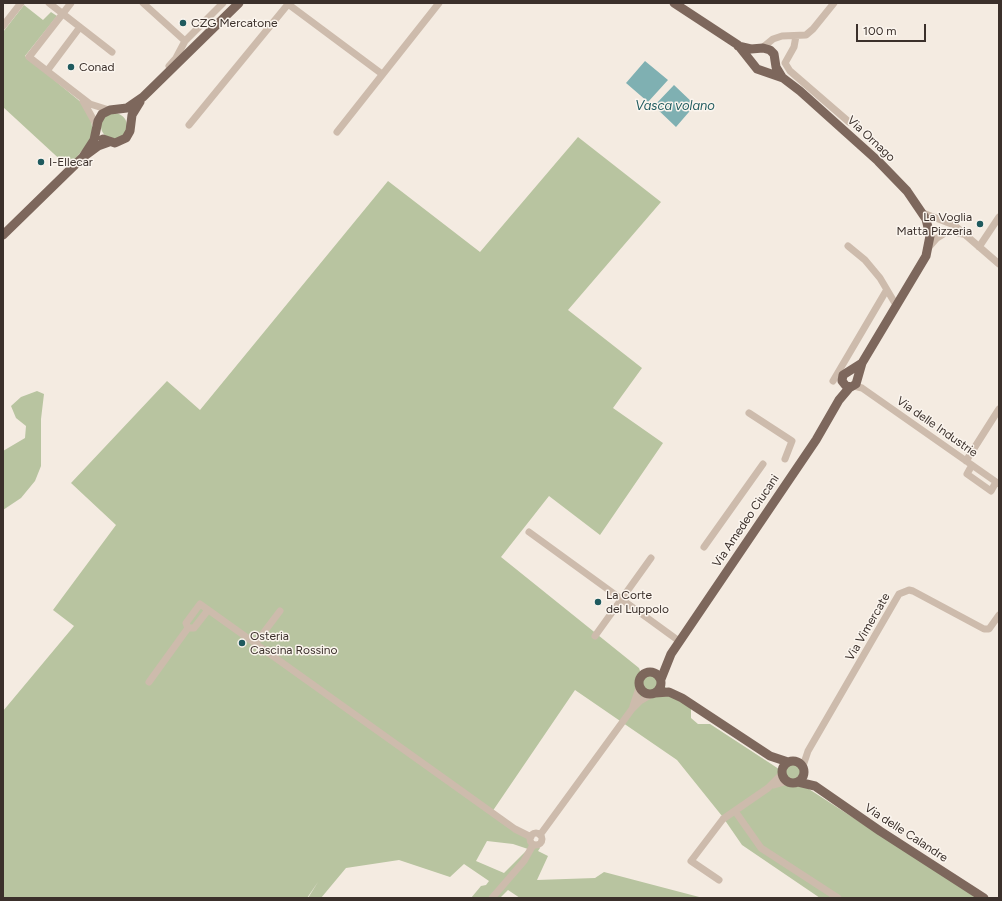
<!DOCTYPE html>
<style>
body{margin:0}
#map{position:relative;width:1002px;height:901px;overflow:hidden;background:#f4ebe1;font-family:Figtree,sans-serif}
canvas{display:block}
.frame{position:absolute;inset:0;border:4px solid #3b302b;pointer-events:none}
.scale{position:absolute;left:856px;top:24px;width:70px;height:18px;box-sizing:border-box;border:2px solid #3b302b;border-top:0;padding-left:5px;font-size:12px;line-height:14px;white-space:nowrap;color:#3b302b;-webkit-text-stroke:3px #fbf5ee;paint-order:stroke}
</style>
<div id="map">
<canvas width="1002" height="901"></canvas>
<div class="frame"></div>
<div class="scale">100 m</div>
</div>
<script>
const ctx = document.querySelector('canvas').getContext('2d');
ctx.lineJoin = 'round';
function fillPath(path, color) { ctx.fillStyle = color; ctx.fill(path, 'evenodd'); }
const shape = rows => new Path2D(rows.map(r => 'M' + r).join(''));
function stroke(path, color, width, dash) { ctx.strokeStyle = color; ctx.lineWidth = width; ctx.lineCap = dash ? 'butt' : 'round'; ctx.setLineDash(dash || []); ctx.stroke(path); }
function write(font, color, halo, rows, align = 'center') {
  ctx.font = font + ' Figtree,sans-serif'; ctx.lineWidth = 3; ctx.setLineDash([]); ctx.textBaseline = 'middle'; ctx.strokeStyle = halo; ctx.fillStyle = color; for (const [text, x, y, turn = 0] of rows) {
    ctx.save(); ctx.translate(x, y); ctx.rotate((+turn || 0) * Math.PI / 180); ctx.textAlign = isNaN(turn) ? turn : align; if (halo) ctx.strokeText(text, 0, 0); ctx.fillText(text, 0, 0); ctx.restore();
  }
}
fillPath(shape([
 [24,5,43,20,51,12,57,16,25,56,82,103,91,119,93,134,87,145,74,160,66,165,3,107,3,32],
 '101 126a13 13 0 1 1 26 0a13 13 0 1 1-26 0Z',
 [578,137,661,202,568,310,642,368,613,408,663,443,600,535,549,496,501,557,639,668,643,679,650,675,656,677,659,682,691,708,691,718,698,724,710,724,785,773,787,766,791,764,797,765,801,772,795,780,977,898,820,898,742,845,722,816,677,760,575,690,492,812,540,848,538,851,548,856,537,880,595,878,604,872,703,898,520,898,508,890,500,898,471,898,481,886,486,885,489,881,464,864,450,877,399,860,346,868,321,898,308,898,318,882,307,898,3,898,3,711,74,626,53,610,116,525,71,483,167,381,200,410,388,181,480,252],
 [487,841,513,844,528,849,504,873,476,861],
 [37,391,44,394,41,419,41,466,35,481,21,498,3,510,3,451,25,438,26,426,16,418,11,406,21,397]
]), '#b8c4a0');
fillPath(shape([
 [645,61,668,80,648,102,626,83],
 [674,85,695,105,676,127,654,106]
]), '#7fb0b2');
stroke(shape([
 [49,3,112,52],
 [71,3,29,57,90,104,109,110],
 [143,3,185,41],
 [288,4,382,74],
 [3,26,21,3],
 [796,36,794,47,785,63,790,71,849,122],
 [762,48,773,39,782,36,806,35,813,29,834,3],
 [169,66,176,58,185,41,223,3],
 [47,71,80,27],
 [83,101,97,126],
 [189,125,289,3],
 [337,132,439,3],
 [923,213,954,225,999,264],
 [848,246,865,260,880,278,896,305],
 [929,247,937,238,945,233,954,232,963,234],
 [979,247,999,217],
 [833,381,886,291],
 [854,386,862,388,999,484],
 [749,413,792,441,785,459],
 [966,461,999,409],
 [972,465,967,474,991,491,996,482],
 [529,532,679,641],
 [704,547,763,464],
 [188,628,186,623,200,604,515,829,531,837],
 [595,636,651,558],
 [255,644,280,611],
 [149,682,188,628,194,628,208,610],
 [633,706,640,685],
 [803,766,808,751,899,594,909,590,913,591,984,629,989,629,999,615],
 [774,785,788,781],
 [735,811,761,848,838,898],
 '530 839a6 6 0 1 1 12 0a6 6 0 1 1-12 0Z',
 [540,835,632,709,640,701,652,694],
 [719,880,691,861,723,819,768,788,782,774],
 [492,898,524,861,533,845]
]), '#cdbbac', 7);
stroke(shape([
 [674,3,738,45,757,69,783,78,800,91,878,161,907,191,926,219,930,236,926,256,862,363,856,384,851,387,846,386,842,381,843,375,862,363],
 [738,46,751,49,763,48,770,50,774,54,776,67,782,77],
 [103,139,115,143,126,138,130,131,132,115,140,102],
 [83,157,94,140,98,121,102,114,110,110,127,108,143,97,239,3],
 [3,235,83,157,98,146,109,142],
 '639 683a11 11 0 1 1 22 0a11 11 0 1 1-22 0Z',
 [661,679,671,654,816,440,839,400,850,387],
 [655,693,669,692,682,698,770,756,788,762],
 '782 772a11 11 0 1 1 22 0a11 11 0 1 1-22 0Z',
 [798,782,815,786,880,831,984,898]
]), '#7d675c', 9);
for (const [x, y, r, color] of [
 [183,23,4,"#1f5a5e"],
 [71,67,4,"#1f5a5e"],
 [41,162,4,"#1f5a5e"],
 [980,224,4,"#1f5a5e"],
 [598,602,4,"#1f5a5e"],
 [242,643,4,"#1f5a5e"]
]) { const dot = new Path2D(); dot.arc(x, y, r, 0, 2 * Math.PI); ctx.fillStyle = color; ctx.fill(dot); stroke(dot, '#fbf5ee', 1.5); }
write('12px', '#3b302b', '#fbf5ee', [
 ["CZG Mercatone",191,23],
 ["Conad",79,67],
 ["I-Ellecar",49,162],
 ["La Voglia",972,217,"right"],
 ["Matta Pizzeria",972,231,"right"],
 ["La Corte",606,595],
 ["del Luppolo",606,609],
 ["Osteria",250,636],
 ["Cascina Rossino",250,650]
], 'left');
write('12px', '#3b302b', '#fbf5ee', [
 ["Via Ornago",871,139,43],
 ["Via delle Industrie",937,427,35],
 ["Via Amedeo Ciucani",746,521,-56],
 ["Via Vimercate",868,627,-60],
 ["Via delle Calandre",906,833,33]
]);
write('italic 13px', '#1f5a5e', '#fbf5ee', [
 ["Vasca volano",675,106]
]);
</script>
